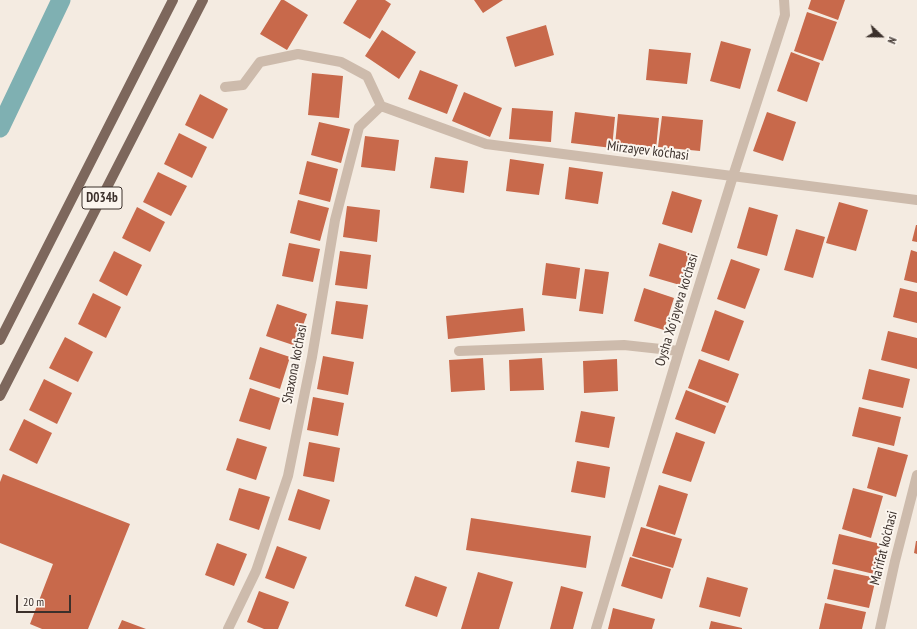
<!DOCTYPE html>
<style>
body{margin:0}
#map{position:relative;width:917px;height:629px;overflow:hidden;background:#f4ebe1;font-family:"PT Sans Narrow",sans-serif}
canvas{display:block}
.north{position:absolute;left:861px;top:16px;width:40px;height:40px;-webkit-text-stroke:3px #fbf5ee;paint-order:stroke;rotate:112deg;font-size:11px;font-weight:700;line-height:16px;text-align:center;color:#3b302b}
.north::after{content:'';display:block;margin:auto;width:14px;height:18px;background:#3b302b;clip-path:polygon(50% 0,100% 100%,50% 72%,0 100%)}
.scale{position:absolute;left:16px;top:595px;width:55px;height:18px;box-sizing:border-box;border:2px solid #3b302b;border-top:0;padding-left:5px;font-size:12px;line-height:14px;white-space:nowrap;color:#3b302b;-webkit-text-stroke:3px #fbf5ee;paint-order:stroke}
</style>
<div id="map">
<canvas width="917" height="629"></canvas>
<div class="north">N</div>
<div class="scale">20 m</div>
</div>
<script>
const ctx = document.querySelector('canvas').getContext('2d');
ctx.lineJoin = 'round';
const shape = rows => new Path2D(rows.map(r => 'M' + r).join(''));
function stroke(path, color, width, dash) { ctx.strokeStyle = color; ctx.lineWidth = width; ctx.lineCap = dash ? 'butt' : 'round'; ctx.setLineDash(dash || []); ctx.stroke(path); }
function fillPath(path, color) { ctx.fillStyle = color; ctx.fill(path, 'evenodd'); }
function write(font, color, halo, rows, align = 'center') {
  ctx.font = font + ' "PT Sans Narrow",sans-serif'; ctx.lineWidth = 4; ctx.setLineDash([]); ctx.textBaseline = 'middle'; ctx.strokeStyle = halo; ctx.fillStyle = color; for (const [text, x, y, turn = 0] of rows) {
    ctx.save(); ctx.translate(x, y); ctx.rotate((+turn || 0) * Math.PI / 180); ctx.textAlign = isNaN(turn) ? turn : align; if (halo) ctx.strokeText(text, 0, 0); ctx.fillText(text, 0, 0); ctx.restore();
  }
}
stroke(shape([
 [0,128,61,0]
]), '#7fb0b2', 19);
fillPath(shape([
 [281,0,284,0,308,15,287,50,260,34],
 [357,0,385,0,391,4,370,39,343,23],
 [474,0,503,0,483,13],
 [811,0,845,0,838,20,808,9],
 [807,12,837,22,823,61,794,51],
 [546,25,554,55,515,67,506,37],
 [382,30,416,52,399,79,365,56],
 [721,41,751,49,740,89,710,81],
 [649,49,691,53,687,84,646,80],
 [791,52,820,63,807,102,777,91],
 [420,70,458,85,447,114,408,99],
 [312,73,343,76,339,118,308,115],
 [464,92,502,108,490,137,452,121],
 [200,94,228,109,213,139,185,125],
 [512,108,553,111,551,142,509,139],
 [575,112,615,117,612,148,571,143],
 [767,112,796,122,783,161,753,151],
 [618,114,659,118,656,149,615,145],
 [662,116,703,120,700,151,658,147],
 [319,122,350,129,341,163,311,155],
 [179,133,207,147,192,178,164,164],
 [365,136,399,140,395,171,361,167],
 [435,157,468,161,464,193,430,188],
 [510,159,544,164,539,195,506,191],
 [307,161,338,169,330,202,299,194],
 [569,167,603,172,598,204,565,199],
 [158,172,187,186,171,216,143,202],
 [672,191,702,200,692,233,662,224],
 [298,200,329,208,320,241,290,233],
 [839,202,868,210,856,251,826,243],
 [347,206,380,210,377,242,343,237],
 [137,207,165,222,150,252,122,238],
 [749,207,778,215,767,256,737,248],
 [916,225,917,225,917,242,912,241],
 [796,229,825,237,813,278,784,270],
 [289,243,320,249,313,282,282,276],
 [659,243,690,253,680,285,649,276],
 [911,250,917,252,917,283,904,280],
 [114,251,142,265,127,296,99,281],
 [340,251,371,255,367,289,335,285],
 [731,259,760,269,745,309,717,299],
 [546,263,580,268,576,299,542,295],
 [585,269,609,272,603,314,579,311],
 [644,288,674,298,664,330,634,321],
 [900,288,917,292,917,323,893,317],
 [93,293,121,307,106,338,78,324],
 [336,301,368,305,363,339,331,334],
 [277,304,307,314,296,346,266,336],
 [523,308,525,331,448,339,446,316],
 [715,310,744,321,729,361,701,351],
 [888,331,917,338,917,369,881,360],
 [65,337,93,352,78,382,49,368],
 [260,347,290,357,280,389,249,379],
 [323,356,354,362,348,395,317,389],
 [483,358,485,390,451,392,449,360],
 [542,358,544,390,510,391,509,360],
 [617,359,618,391,584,393,583,361],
 [699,359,739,374,728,403,688,388],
 [869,369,910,379,903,408,862,399],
 [44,379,72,393,57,424,29,410],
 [250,388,280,398,270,430,239,421],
 [686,390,726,406,715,434,675,419],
 [313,397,344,403,338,436,307,430],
 [859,407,901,417,894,446,852,436],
 [581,411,615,417,609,448,575,442],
 [24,419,52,433,37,464,9,450],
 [676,432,705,442,691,482,662,473],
 [237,438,267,447,256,480,226,470],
 [309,442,340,448,334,482,303,476],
 [878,447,908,455,896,497,867,488],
 [577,461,610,467,605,498,571,492],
 [3,474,130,524,88,629,42,629,30,624,53,564,0,543,0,482],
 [659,485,688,494,675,535,646,526],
 [239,488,270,497,259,530,229,520],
 [853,488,883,496,871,538,842,529],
 [298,489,330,500,320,530,288,520],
 [471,518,591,536,586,568,466,550],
 [641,527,682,539,673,568,632,556],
 [839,534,881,544,874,574,832,564],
 [916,541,917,541,917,554,914,553],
 [217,543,247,554,234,586,205,575],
 [277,546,307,557,294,589,265,578],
 [630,557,671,569,662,599,621,586],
 [834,569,876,578,869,608,827,599],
 [478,572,513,582,499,629,461,629],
 [415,576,447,587,437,617,405,606],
 [707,577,748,588,740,617,699,607],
 [561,586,583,592,573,629,550,629],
 [259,591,289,602,278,629,264,629,247,622],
 [825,603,866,612,862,629,819,629],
 [613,608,655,619,652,629,608,629],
 [122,620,146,629,118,629],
 [711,621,742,628,742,629,709,629]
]), '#c8694b');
stroke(shape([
 [225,87,243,85,260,62,298,54,341,62,367,76,381,106],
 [381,106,486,144,917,200],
 [459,351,624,345,679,351],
 [228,629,256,571,288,476,312,357,335,220,359,127,381,106],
 [596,629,679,351,733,176,785,15,784,0],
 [880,629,895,561,917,475]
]), '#cdbbac', 10);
stroke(shape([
 [0,340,173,0],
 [0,396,203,0]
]), '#7d675c', 10);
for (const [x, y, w] of [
 [102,198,40]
]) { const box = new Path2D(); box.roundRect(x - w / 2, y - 11, w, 22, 3); ctx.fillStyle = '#fbf5ee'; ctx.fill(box); stroke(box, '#3b302b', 1); }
write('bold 13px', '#3b302b', null, [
 ["D034b",102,198]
]);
write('14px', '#3b302b', '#fbf5ee', [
 ["Mirzayev ko'chasi",648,151,7],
 ["Oysha Xo'jayeva ko'chasi",677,310,-73],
 ["Shaxona ko'chasi",295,364,-79],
 ["Ma'rifat ko'chasi",884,548,-76]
]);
</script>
